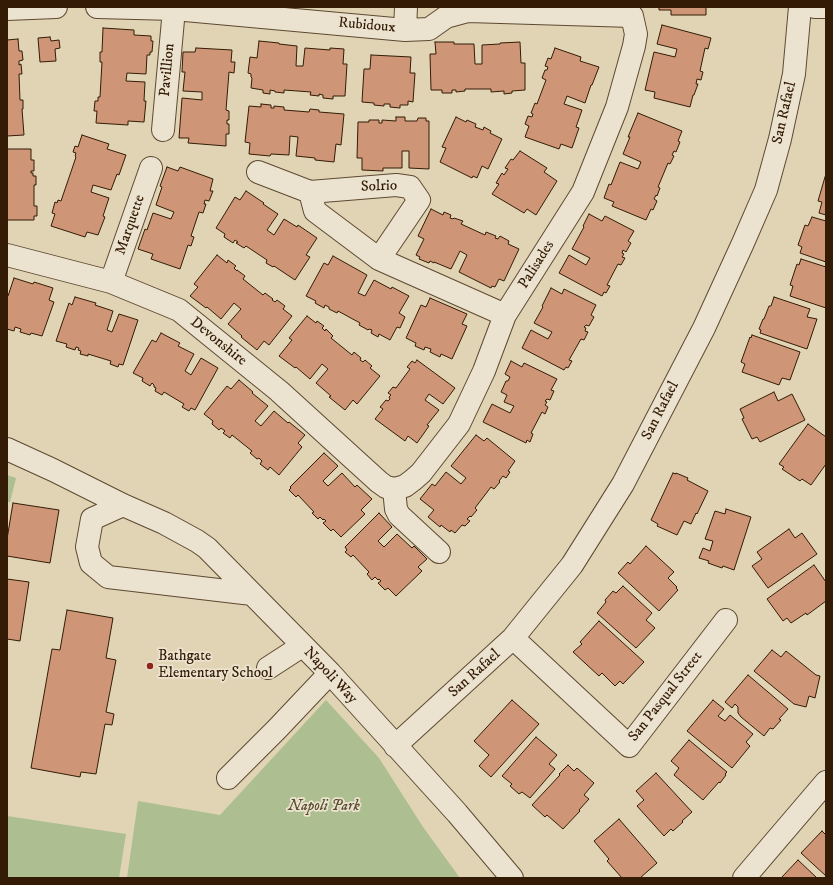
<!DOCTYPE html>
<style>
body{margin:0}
#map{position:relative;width:833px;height:885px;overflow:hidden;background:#e0d4b5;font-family:"IM FELL DW Pica",serif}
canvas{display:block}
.frame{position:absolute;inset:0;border:8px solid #331b05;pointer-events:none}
</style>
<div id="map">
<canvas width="833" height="885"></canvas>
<div class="frame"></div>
</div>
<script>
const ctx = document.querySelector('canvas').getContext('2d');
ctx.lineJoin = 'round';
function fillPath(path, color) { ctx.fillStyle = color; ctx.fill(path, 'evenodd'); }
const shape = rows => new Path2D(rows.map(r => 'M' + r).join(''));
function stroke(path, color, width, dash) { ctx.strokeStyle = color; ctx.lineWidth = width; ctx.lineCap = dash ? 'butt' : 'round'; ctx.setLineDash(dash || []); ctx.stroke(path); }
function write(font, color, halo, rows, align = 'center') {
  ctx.font = font + ' "IM FELL DW Pica",serif'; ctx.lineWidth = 3.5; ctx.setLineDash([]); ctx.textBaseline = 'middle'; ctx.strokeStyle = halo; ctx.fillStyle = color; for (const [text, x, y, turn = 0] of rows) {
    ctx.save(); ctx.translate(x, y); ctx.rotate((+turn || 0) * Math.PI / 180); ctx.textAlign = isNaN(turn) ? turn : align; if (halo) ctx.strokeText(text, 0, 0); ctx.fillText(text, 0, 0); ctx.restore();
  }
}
fillPath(shape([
 [7,475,16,478,10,502,7,502],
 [326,700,379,758,423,827,460,878,127,878,138,801,220,815],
 [7,816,126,834,119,878,7,878]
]), '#adbe91');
const building = shape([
 [659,7,706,7,706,15,671,15,671,10,659,10,659,7],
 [662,25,711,38,708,49,705,48,700,71,703,72,701,80,697,79,696,84,698,84,694,95,693,95,690,107,654,98,655,92,645,90,654,52,675,57,677,49,657,44,662,25],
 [103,28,134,30,134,35,151,36,151,41,153,41,152,52,150,52,150,55,147,55,146,74,127,73,126,81,145,82,144,101,146,101,144,122,128,121,128,125,96,123,97,111,94,111,95,101,98,101,98,97,100,97,102,62,100,62,100,52,102,52,103,28],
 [50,37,51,41,59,40,60,48,55,49,56,61,40,62,38,38,50,37],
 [18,39,19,51,22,51,23,60,19,61,19,65,21,64,22,74,19,74,20,100,23,100,23,109,22,109,24,135,7,136,7,40,18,39],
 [259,41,279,43,279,44,297,46,296,66,303,66,305,48,330,50,330,48,344,49,343,64,347,64,345,96,333,96,333,99,323,98,323,95,319,94,319,96,310,95,311,92,284,90,284,93,275,92,275,91,270,90,270,94,263,93,263,90,251,88,252,78,251,77,251,74,248,73,250,57,257,58,259,41],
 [435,42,454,42,454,44,474,44,475,64,482,64,482,45,500,44,500,43,520,42,521,63,525,63,525,90,512,91,512,93,504,94,504,91,491,92,491,89,465,89,465,91,456,92,456,90,452,90,452,93,442,93,442,90,431,90,430,54,436,54,435,42],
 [196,48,232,50,231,62,235,62,234,73,229,72,226,110,229,111,229,120,227,120,227,124,229,124,229,134,226,134,226,146,188,143,189,138,179,138,182,98,202,100,202,92,183,91,185,72,182,72,183,52,195,52,196,48],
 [555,48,581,57,580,61,599,67,592,85,591,85,585,103,567,96,564,104,582,110,576,127,579,128,572,148,561,144,559,149,525,137,529,126,525,124,528,116,532,117,533,114,531,113,535,103,537,104,546,80,542,78,545,70,547,70,548,67,545,66,548,58,551,59,555,48],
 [371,55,411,57,410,73,415,73,413,102,408,101,408,105,400,105,400,108,390,107,390,104,384,104,384,106,374,105,374,103,362,102,364,69,370,69,371,55],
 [261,104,271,105,271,108,274,108,274,106,284,107,284,110,309,112,310,109,319,110,319,112,344,114,341,145,336,144,334,162,315,160,315,158,296,156,298,137,290,136,289,155,271,154,270,156,249,154,250,143,245,142,249,106,261,107,261,104],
 [638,113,682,131,678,141,680,142,676,152,674,151,672,155,674,156,670,164,668,163,658,187,660,188,657,196,656,195,654,199,657,201,653,210,651,209,646,220,612,206,614,202,604,198,609,184,611,185,620,162,638,169,641,162,623,154,630,137,628,137,638,113],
 [396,117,405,117,405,121,417,121,418,118,426,118,426,121,429,121,429,169,409,168,409,151,402,151,402,168,383,168,383,171,362,170,362,158,357,158,358,122,369,122,369,120,379,120,379,123,382,123,382,120,396,121,396,117],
 [456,117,466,122,467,120,476,124,475,127,483,130,484,127,491,131,490,133,502,139,488,169,482,166,477,178,473,176,472,178,440,162,446,148,442,147,456,117],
 [82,135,109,144,107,149,126,155,119,175,117,174,111,190,93,185,91,192,109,198,103,216,105,217,98,235,87,232,85,237,51,226,55,214,52,213,55,202,57,203,58,200,61,201,76,157,75,156,76,153,73,152,75,146,78,147,82,135],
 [7,149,31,149,31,160,34,160,34,171,31,171,31,173,33,173,33,176,36,176,36,185,34,185,34,206,37,206,37,216,34,216,34,220,7,220,7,149],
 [520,151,547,168,544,172,557,181,536,215,527,209,524,213,492,194,499,184,496,183,502,173,504,175,508,169,505,168,511,159,513,160,520,151],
 [167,167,178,171,180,167,213,179,210,191,213,191,209,201,205,200,204,204,206,204,203,213,199,212,191,236,194,237,191,246,188,245,180,269,151,259,153,254,138,249,145,229,147,230,153,213,171,219,174,212,156,205,162,187,160,186,167,167],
 [825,177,826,177,826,215,819,213,822,202,818,201,825,177],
 [246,191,264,203,263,204,278,214,267,230,274,235,284,219,297,227,298,225,317,238,306,255,310,257,295,280,274,266,273,267,266,263,267,260,246,246,244,248,236,243,238,242,235,240,233,243,224,237,225,234,216,228,235,197,240,200,246,191],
 [431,209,443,215,444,212,451,215,450,218,453,219,454,218,463,221,461,224,485,235,486,232,496,236,495,238,498,239,500,236,509,241,508,244,519,249,504,281,499,279,495,287,492,286,491,288,459,272,467,255,460,251,451,269,434,262,434,263,430,261,429,263,419,259,420,257,416,255,424,239,418,236,431,209],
 [589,214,602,221,605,216,634,231,628,241,631,243,626,252,623,250,622,253,624,254,622,257,625,258,621,265,618,264,607,285,610,286,606,293,604,292,602,296,559,273,569,255,586,265,590,258,572,249,584,227,583,226,589,214],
 [812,217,826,221,826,262,800,253,802,247,798,245,805,225,808,226,812,217],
 [217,255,227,263,228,260,236,266,234,268,237,271,237,270,245,276,243,279,263,295,265,293,273,299,272,300,275,302,277,300,285,306,283,309,292,316,269,345,264,341,257,350,241,337,242,336,228,324,241,309,234,303,221,319,207,307,206,308,190,296,198,287,194,284,217,255],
 [333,256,367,275,358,293,365,296,374,280,391,289,392,287,409,296,399,313,405,317,400,328,397,327,390,340,379,334,378,337,371,333,372,330,369,329,368,330,359,325,360,323,338,311,337,313,329,309,329,307,325,305,324,308,315,303,316,301,306,296,324,263,328,265,333,256],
 [801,259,826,267,826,308,790,296,793,286,790,285,797,264,799,265,801,259],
 [14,278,33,284,34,282,53,288,49,300,54,302,42,336,31,333,30,335,20,332,21,329,15,327,14,331,7,329,7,296,8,296,14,278],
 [551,288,562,294,564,289,596,305,591,315,594,317,589,326,586,325,584,327,586,328,585,331,588,332,584,340,581,339,569,360,572,361,568,368,566,367,564,370,522,348,531,330,548,339,552,332,534,323,543,307,542,306,551,288],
 [75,297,96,303,95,305,113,311,107,330,112,332,119,314,138,320,123,365,119,364,118,367,110,364,111,361,88,354,88,356,80,354,81,351,78,350,79,348,76,347,75,350,66,347,67,344,56,341,69,303,72,305,75,297],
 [774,297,810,309,807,317,817,319,807,349,760,333,761,330,759,329,763,319,764,319,769,306,771,306,774,297],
 [430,298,467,314,462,324,467,326,452,359,441,354,440,357,430,352,431,349,425,347,424,350,415,346,416,343,406,338,421,305,426,307,430,298],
 [307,316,316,323,317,321,324,326,322,328,325,331,326,329,333,336,331,338,352,355,354,352,361,358,360,360,363,362,365,360,372,366,370,368,380,376,357,404,353,400,345,410,329,397,331,396,316,383,328,369,322,364,310,379,296,367,295,368,279,356,292,340,289,338,307,316],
 [161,333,180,343,178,346,194,354,185,371,191,375,201,358,218,368,195,410,191,408,189,411,182,407,184,404,164,392,162,395,155,391,156,388,154,387,154,385,152,383,150,386,142,381,143,378,133,373,152,340,156,342,161,333],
 [752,335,800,352,790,380,782,378,779,385,742,372,745,364,741,362,750,337,751,338,752,335],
 [417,360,455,388,443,404,429,394,425,400,439,410,427,425,429,426,417,443,408,436,405,441,375,419,383,409,380,407,386,400,388,401,390,399,389,397,391,395,388,393,393,387,396,388,410,369,407,367,412,361,415,363,417,360],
 [511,361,522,367,524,363,557,379,551,390,554,391,550,400,547,399,545,401,547,402,545,405,548,407,545,414,542,412,531,433,533,434,530,442,527,440,526,443,483,422,492,404,510,413,514,406,504,402,507,395,501,392,506,381,508,381,510,377,505,374,511,361],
 [239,380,253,392,252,393,268,406,255,421,261,426,274,411,288,423,289,422,305,435,298,443,302,447,279,475,270,467,268,470,260,464,262,461,259,458,257,459,250,453,252,451,232,435,230,438,223,433,225,431,221,428,219,430,212,424,213,421,204,414,227,386,231,389,239,380],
 [774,392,778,401,792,394,805,420,760,442,757,437,752,439,742,419,744,418,740,409,774,392],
 [808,424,826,437,826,464,811,485,802,479,800,481,782,469,784,467,779,464,808,424],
 [476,435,484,441,487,438,515,461,508,471,510,472,506,478,503,476,499,481,500,482,494,489,491,487,475,508,477,510,471,517,470,516,467,519,470,521,465,526,462,525,455,533,451,530,450,532,441,525,440,527,428,517,434,510,420,499,432,484,435,486,446,472,461,484,466,478,451,466,476,435],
 [324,453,338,466,323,481,328,486,342,473,355,487,357,485,372,499,361,510,365,514,341,537,333,529,331,531,323,523,326,521,324,519,323,520,320,517,318,519,312,513,314,512,298,495,296,497,289,490,291,488,290,487,324,453],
 [673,473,676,474,676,473,688,478,687,480,708,491,697,514,696,513,691,524,684,521,677,535,657,526,658,524,651,520,673,473],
 [13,503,59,510,50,563,7,556,7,539,13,503],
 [726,509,751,517,734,570,723,566,722,568,708,563,709,561,699,558,703,548,710,551,713,541,705,539,715,511,725,514,726,509],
 [379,513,392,527,378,541,384,547,397,534,412,548,414,546,427,559,418,567,422,571,396,596,388,588,385,590,378,583,381,581,379,579,378,580,375,577,372,580,367,574,369,572,353,555,351,557,345,552,347,550,345,547,379,513],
 [789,529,795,538,802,533,817,554,768,588,752,566,762,559,757,552,789,529],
 [646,546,674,572,668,578,677,587,676,588,678,590,659,611,618,573,628,562,630,564,646,546],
 [814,565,826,582,826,601,807,615,806,613,791,623,787,618,783,621,767,599,814,565],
 [7,579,29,582,20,641,7,639,7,579],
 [623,586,652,613,646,620,655,628,636,648,597,613,606,602,605,600,613,591,616,593,623,586],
 [67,610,113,618,106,658,116,660,106,712,114,714,112,725,105,724,96,774,81,772,80,777,31,768,52,649,60,650,67,610],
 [599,621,644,662,623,684,620,681,615,686,602,673,599,676,573,652,582,644,580,642,599,621],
 [772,650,781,657,786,651,816,675,820,676,815,698,809,696,806,707,794,704,754,671,772,650],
 [748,675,788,709,779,719,781,720,773,729,770,728,764,736,741,717,738,713,738,707,735,704,732,708,725,702,748,675],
 [512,700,539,724,491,777,479,766,489,755,474,741,512,700],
 [713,700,724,709,718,716,725,721,730,715,753,734,746,742,750,746,732,768,687,731,713,700],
 [536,737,557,755,549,764,555,769,530,798,522,792,519,794,510,786,512,784,502,776,536,737],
 [689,740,727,772,725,774,726,775,720,783,719,782,703,800,674,775,679,768,671,761,689,740],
 [568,765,574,771,577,768,594,783,584,795,589,799,579,810,580,811,563,829,547,815,545,817,532,805,560,775,559,774,568,765],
 [656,773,692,812,682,821,683,822,673,831,671,829,664,836,637,806,644,800,636,791,656,773],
 [619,819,657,863,640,878,622,878,607,861,609,859,594,841,619,819],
 [822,831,825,834,826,834,826,876,801,853,822,831],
 [798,860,817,878,781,878,798,860]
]);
fillPath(building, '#ce9676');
stroke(building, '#331b05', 1);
const minor = shape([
 [97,7,174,9,405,30,429,29,446,17,468,11,632,16],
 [815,7,826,7],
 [7,9,56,7],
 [405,30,406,7],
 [163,130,174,9],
 [258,172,310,192,396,185,410,187,419,200,379,259],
 [310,192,315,211,379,259,505,315],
 [7,255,111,282,179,310,279,391,379,482,386,487,394,489],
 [111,282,151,168],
 [7,449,53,470,123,505,164,523,197,541,207,548,330,673,457,813,512,878],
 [394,489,405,486,413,480,421,473,459,424,484,371,505,315,583,192,617,107,634,46,636,34,632,16],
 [394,489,396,509,399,515,439,552],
 [123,505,92,519,87,547,91,563,108,577,252,594],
 [513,638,629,746,726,620],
 [268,668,302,646],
 [395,746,513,638,572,565,623,484,704,328,743,243,766,190,780,139,794,74,800,7],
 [228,778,277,729,330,673],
 [744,878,826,782]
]);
stroke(minor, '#5e4931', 24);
stroke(minor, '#ebe3cf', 22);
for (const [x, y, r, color] of [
 [150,666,4,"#8f2418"]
]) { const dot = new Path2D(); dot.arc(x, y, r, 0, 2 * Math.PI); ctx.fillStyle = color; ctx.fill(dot); stroke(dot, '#ebe3cf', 1.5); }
write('15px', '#331b05', '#ebe3cf', [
 ["Rubidoux",367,26,5],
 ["Pavillion",168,70,-85],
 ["San Rafael",785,113,-77],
 ["Solrio",379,187,-2],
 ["Marquette",131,225,-71],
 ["Palisades",537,265,-58],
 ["Devonshire",218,342,39],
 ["San Rafael",661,411,-63],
 ["San Rafael",475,674,-42],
 ["Napoli Way",330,676,47],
 ["San Pasqual Street",666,697,-52]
]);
write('15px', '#331b05', '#ebe3cf', [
 ["Bathgate",158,657],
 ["Elementary School",158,674]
], 'left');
write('italic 15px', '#584c2f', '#ebe3cf', [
 ["Napoli Park",324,807]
]);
</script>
